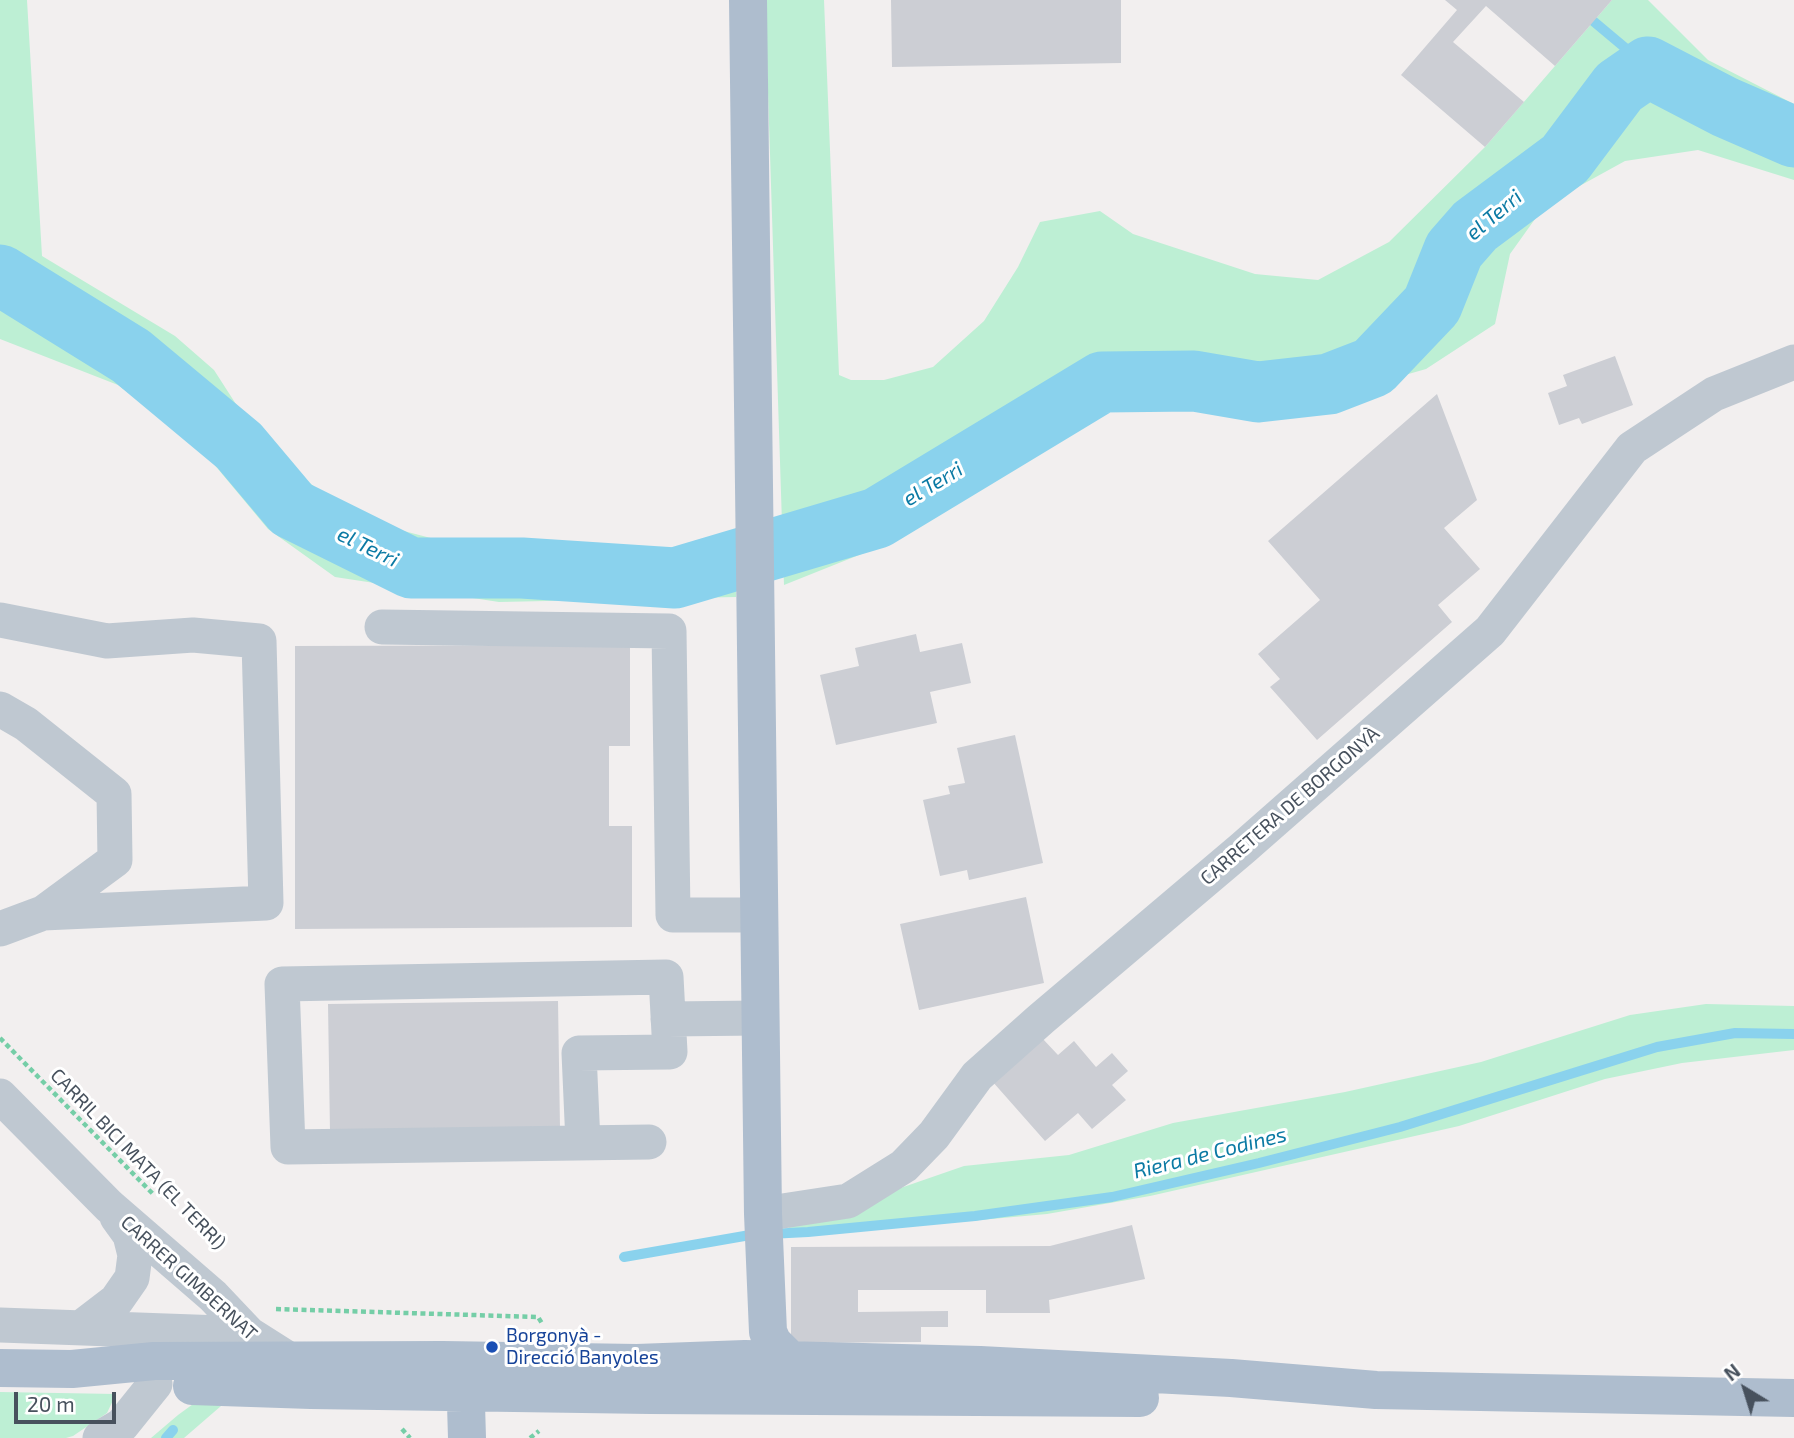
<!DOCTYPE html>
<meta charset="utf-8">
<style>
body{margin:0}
#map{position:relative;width:1794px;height:1438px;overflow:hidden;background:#f2efef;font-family:"Exo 2",sans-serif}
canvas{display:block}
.north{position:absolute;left:1710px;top:1354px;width:70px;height:70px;-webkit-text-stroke:5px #fff;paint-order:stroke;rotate:322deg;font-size:19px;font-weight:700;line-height:28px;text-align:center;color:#47515d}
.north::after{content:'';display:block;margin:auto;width:24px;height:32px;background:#47515d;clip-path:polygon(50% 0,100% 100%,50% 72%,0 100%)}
.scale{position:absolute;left:14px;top:1392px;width:102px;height:32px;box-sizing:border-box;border:4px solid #47515d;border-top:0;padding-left:9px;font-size:21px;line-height:24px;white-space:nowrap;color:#47515d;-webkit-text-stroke:5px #fff;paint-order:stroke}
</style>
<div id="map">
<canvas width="1794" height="1438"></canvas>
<div class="north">N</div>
<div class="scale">20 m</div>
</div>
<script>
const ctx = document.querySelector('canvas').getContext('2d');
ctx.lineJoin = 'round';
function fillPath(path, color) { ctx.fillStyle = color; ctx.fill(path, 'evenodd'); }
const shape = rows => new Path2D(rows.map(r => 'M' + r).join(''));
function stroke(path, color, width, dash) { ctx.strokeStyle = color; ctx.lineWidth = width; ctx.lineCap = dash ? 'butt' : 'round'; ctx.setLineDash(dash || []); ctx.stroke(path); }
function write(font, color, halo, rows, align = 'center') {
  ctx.font = font + ' "Exo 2",sans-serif'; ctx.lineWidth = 6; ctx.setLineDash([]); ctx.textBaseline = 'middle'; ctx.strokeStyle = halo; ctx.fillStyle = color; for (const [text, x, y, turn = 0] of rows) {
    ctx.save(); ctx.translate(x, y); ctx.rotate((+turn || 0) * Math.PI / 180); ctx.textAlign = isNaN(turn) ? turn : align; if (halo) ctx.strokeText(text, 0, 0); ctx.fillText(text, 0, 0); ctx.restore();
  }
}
fillPath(shape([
 [0,0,27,0,42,256,175,336,214,370,261,443,322,493,400,530,473,549,595,547,737,551,736,597,499,602,335,577,268,529,198,445,118,385,0,339],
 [765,0,824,0,839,375,851,380,884,380,933,367,984,321,1018,267,1040,222,1100,211,1133,234,1255,274,1318,280,1389,242,1485,147,1612,0,1648,0,1708,60,1794,104,1794,180,1698,150,1625,161,1545,205,1510,254,1495,324,1426,369,1258,417,1240,412,1130,393,1108,399,1017,439,920,525,899,539,784,585],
 [1706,1004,1794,1006,1794,1050,1682,1063,1605,1079,1459,1126,1150,1196,1047,1214,790,1237,787,1216,837,1210,964,1166,1069,1155,1173,1123,1345,1092,1481,1062,1630,1015],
 [0,1392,116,1394,107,1413,73,1436,66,1438,0,1438],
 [200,1399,221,1406,184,1438,151,1438,178,1415]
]), '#bdefd4');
stroke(shape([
 [1568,0,1648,67],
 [624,1257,750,1235,808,1232,975,1216,1112,1197,1259,1163,1400,1127,1657,1047,1735,1033,1794,1034],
 [166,1438,173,1430]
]), '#8ad2ed', 10);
stroke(shape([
 [0,275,131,356,239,446,292,509,411,568,522,568,675,578,877,518,1102,382,1194,381,1258,392,1329,384,1373,367,1432,305,1454,250,1475,226,1565,159,1619,87,1648,67,1725,107,1794,137]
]), '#8ad2ed', 61);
fillPath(shape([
 [891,0,1121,0,1121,63,892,67],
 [1445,0,1612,0,1555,66,1486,6,1453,42,1524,102,1485,147,1401,75,1457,10],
 [1615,356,1633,405,1582,424,1579,418,1559,425,1548,393,1567,386,1563,375],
 [1437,394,1477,500,1444,528,1480,569,1438,605,1452,622,1317,740,1270,687,1280,679,1258,654,1320,600,1268,541],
 [916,634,920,652,962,643,971,683,930,692,937,723,836,745,820,675,859,666,855,648],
 [630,645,630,746,609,746,609,826,632,826,632,927,295,929,295,646],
 [1015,735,1043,863,969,880,967,870,940,876,923,800,950,794,948,786,965,783,957,748],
 [1026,897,1044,983,919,1010,900,924],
 [558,1001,560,1128,330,1132,328,1004],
 [1042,1038,1058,1055,1074,1041,1096,1067,1112,1053,1128,1071,1112,1085,1126,1100,1092,1129,1078,1113,1045,1141,992,1081],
 [1132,1225,1145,1279,1049,1300,1050,1313,986,1313,986,1290,858,1290,858,1312,948,1311,948,1327,921,1327,921,1342,791,1343,791,1247,1050,1246]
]), '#ccced4');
stroke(shape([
 [0,1038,154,1195],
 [276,1309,538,1317,543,1325],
 [402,1429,410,1438],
 [530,1438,539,1431]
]), '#75cea7', 4.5, [5, 3.5]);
stroke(shape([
 [0,620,107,641,193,635,259,641,266,903,43,913],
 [382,627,669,631,673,915,759,915],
 [0,709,26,724,114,794,115,860,43,913,0,929],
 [668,1019,760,1018],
 [0,1096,109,1206,213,1296,249,1334,290,1360],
 [583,1143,579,1053,670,1052,666,977,282,984,288,1147,649,1142],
 [763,1214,848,1201,904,1166,934,1135,977,1076,1041,1019,1243,848,1490,631,1632,448,1714,394,1794,362],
 [0,1325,249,1334],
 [82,1327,116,1301,132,1278,135,1255,130,1235,117,1217],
 [100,1438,122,1425,155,1384]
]), '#bfc8d1', 35);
stroke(shape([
 [748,0,763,1214,768,1332,773,1343,790,1360],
 [0,1368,72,1369,154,1361,443,1360,637,1363,745,1359,980,1365,1231,1378,1376,1390,1794,1398],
 [440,1380,452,1384,461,1392,466,1404,467,1438],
 [192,1386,311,1390,650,1395,1140,1398]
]), '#aebdce', 38);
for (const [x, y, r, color] of [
 [492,1347,7,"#1a4fb4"]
]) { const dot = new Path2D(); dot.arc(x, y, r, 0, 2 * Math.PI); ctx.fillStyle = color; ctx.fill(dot); stroke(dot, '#fff', 2.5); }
write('19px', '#47515d', '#fff', [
 ["CARRETERA DE BORGONYÀ",1290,806,-41],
 ["CARRIL BICI MATA (EL TERRI)",138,1159,46],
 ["CARRER GIMBERNAT",189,1278,42]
]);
write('19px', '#164399', '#fff', [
 ["Borgonyà -",506,1336],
 ["Direcció Banyoles",506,1358]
], 'left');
write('italic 21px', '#0b7aa4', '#fff', [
 ["el Terri",1494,215,-40],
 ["el Terri",933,484,-31],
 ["el Terri",368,547,26],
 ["Riera de Codines",1210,1153,-14]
]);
</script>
